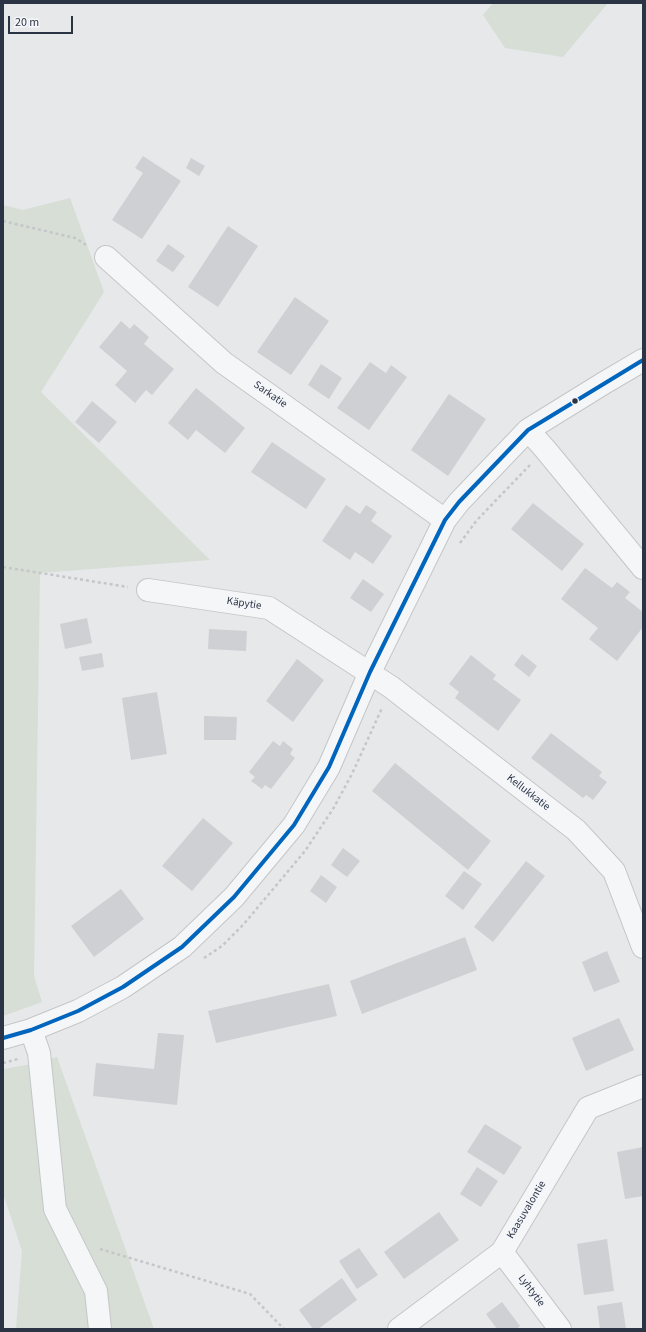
<!DOCTYPE html>
<meta charset="utf-8">
<style>
body{margin:0}
#map{position:relative;width:646px;height:1332px;overflow:hidden;background:#e6e8ea;font-family:"Source Sans 3",sans-serif}
canvas{display:block}
.frame{position:absolute;inset:0;border:4px solid #2b3445;pointer-events:none}
.scale{position:absolute;left:8px;top:16px;width:65px;height:18px;box-sizing:border-box;border:2px solid #2b3445;border-top:0;padding-left:5px;font-size:12px;line-height:14px;white-space:nowrap;color:#2b3445;-webkit-text-stroke:3px #f4f6f9;paint-order:stroke}
</style>
<div id="map">
<canvas width="646" height="1332"></canvas>
<div class="frame"></div>
<div class="scale">20 m</div>
</div>
<script>
const ctx = document.querySelector('canvas').getContext('2d');
ctx.lineJoin = 'round';
function fillPath(path, color) { ctx.fillStyle = color; ctx.fill(path, 'evenodd'); }
const shape = rows => new Path2D(rows.map(r => 'M' + r).join(''));
function stroke(path, color, width, dash) { ctx.strokeStyle = color; ctx.lineWidth = width; ctx.lineCap = dash ? 'butt' : 'round'; ctx.setLineDash(dash || []); ctx.stroke(path); }
function write(font, color, halo, rows, align = 'center') {
  ctx.font = font + ' "Source Sans 3",sans-serif'; ctx.lineWidth = 4; ctx.setLineDash([]); ctx.textBaseline = 'middle'; ctx.strokeStyle = halo; ctx.fillStyle = color; for (const [text, x, y, turn = 0] of rows) {
    ctx.save(); ctx.translate(x, y); ctx.rotate((+turn || 0) * Math.PI / 180); ctx.textAlign = isNaN(turn) ? turn : align; if (halo) ctx.strokeText(text, 0, 0); ctx.fillText(text, 0, 0); ctx.restore();
  }
}
fillPath(shape([
 [493,3,608,3,563,57,505,48,483,15],
 [70,198,104,292,41,392,210,560,40,573,34,976,42,1002,3,1016,3,205,23,210],
 [57,1057,154,1329,16,1329,22,1251,3,1193,3,1069,26,1065]
]), '#d6ded6');
fillPath(shape([
 [143,156,181,181,142,239,112,220,143,173,135,168],
 [191,158,205,166,199,176,186,168],
 [228,226,258,246,218,307,188,287],
 [168,244,185,256,173,272,156,261],
 [295,297,329,321,291,375,257,352],
 [121,321,130,329,134,324,149,337,144,344,174,369,152,395,146,390,135,403,115,385,127,371,99,347],
 [370,362,386,373,391,365,407,377,369,430,337,408],
 [321,364,342,378,329,399,308,385],
 [196,388,245,428,225,453,196,430,188,440,168,423],
 [449,394,486,419,448,476,411,450],
 [92,401,117,422,99,443,75,422],
 [272,442,326,479,306,509,251,472],
 [533,503,584,544,562,571,511,529],
 [346,505,360,514,366,505,377,512,371,521,392,536,373,564,355,552,350,560,322,541],
 [585,568,612,588,617,582,630,592,625,598,643,612,643,627,617,661,589,639,598,628,561,599],
 [363,579,384,594,371,612,350,598],
 [87,618,92,643,65,649,60,624],
 [209,629,247,631,246,651,208,649],
 [102,653,104,667,82,671,79,657],
 [522,654,537,666,529,677,514,665],
 [471,655,496,675,493,679,521,700,498,731,455,698,459,692,449,684],
 [297,659,324,680,293,722,266,701],
 [157,692,167,754,131,760,122,698],
 [204,716,237,717,236,740,204,740],
 [551,733,602,772,599,776,607,782,593,800,586,795,583,798,531,758],
 [273,741,280,746,283,741,293,749,290,754,295,758,271,789,265,785,262,789,251,781,255,777,249,772],
 [395,763,491,841,468,870,372,791],
 [203,818,233,843,192,891,162,866],
 [343,848,360,861,347,877,331,865],
 [526,861,545,876,493,942,474,927],
 [464,871,482,884,463,910,445,896],
 [321,875,337,887,326,903,310,891],
 [121,889,144,919,94,957,71,926],
 [465,937,477,970,362,1014,350,981],
 [607,951,620,982,594,992,582,962],
 [329,984,337,1016,216,1043,208,1011],
 [619,1018,634,1050,586,1071,572,1038],
 [158,1033,184,1035,177,1105,93,1096,96,1063,154,1069],
 [485,1124,522,1147,504,1175,467,1152],
 [643,1147,643,1196,625,1199,617,1152],
 [477,1167,498,1181,481,1207,460,1194],
 [439,1212,459,1240,404,1279,384,1252],
 [607,1239,614,1291,584,1295,577,1244],
 [359,1248,378,1275,357,1289,339,1261],
 [342,1278,357,1300,318,1329,313,1329,299,1310],
 [502,1302,520,1326,517,1329,497,1329,486,1314],
 [622,1302,626,1329,600,1329,597,1306]
]), '#ced0d3');
const minor = shape([
 [106,257,224,363,445,520],
 [528,430,545,449,643,568],
 [148,590,269,608,391,687,576,830,614,871,643,947],
 [31,1030,39,1053,55,1209,96,1291,100,1329],
 [3,1038,31,1030,78,1011,123,987,182,947,234,897,294,825,329,767,370,672,445,520,459,502,528,430,604,383,643,360],
 [502,1252,560,1329],
 [399,1329,502,1252,588,1108,643,1086]
]);
stroke(minor, '#c4c6c8', 24);
stroke(shape([
 [3,221,75,238,88,246],
 [460,543,477,520,530,465],
 [3,567,128,587],
 [204,958,222,946,243,925,305,851,333,809,352,774,382,708],
 [3,1063,18,1059],
 [100,1249,250,1294,284,1329]
]), '#c5c6ca', 2.5, [3, 3]);
stroke(minor, '#f5f6f7', 22);
stroke(shape([
 [3,1038,31,1030,78,1011,123,987,182,947,234,897,294,825,329,767,370,672,445,520,459,502,528,430,643,360]
]), '#0065bd', 4);
for (const [x, y, r, color] of [
 [575,401,3.5,"#2b3445"]
]) { const dot = new Path2D(); dot.arc(x, y, r, 0, 2 * Math.PI); ctx.fillStyle = color; ctx.fill(dot); stroke(dot, '#f4f6f9', 1.5); }
write('11px', '#2b3445', '#f4f6f9', [
 ["Sarkatie",270,395,35],
 ["Käpytie",244,604,9],
 ["Kellukkatie",528,793,38],
 ["Kaasuvalontie",527,1210,-59],
 ["Lyhtytie",531,1291,53]
]);
</script>
